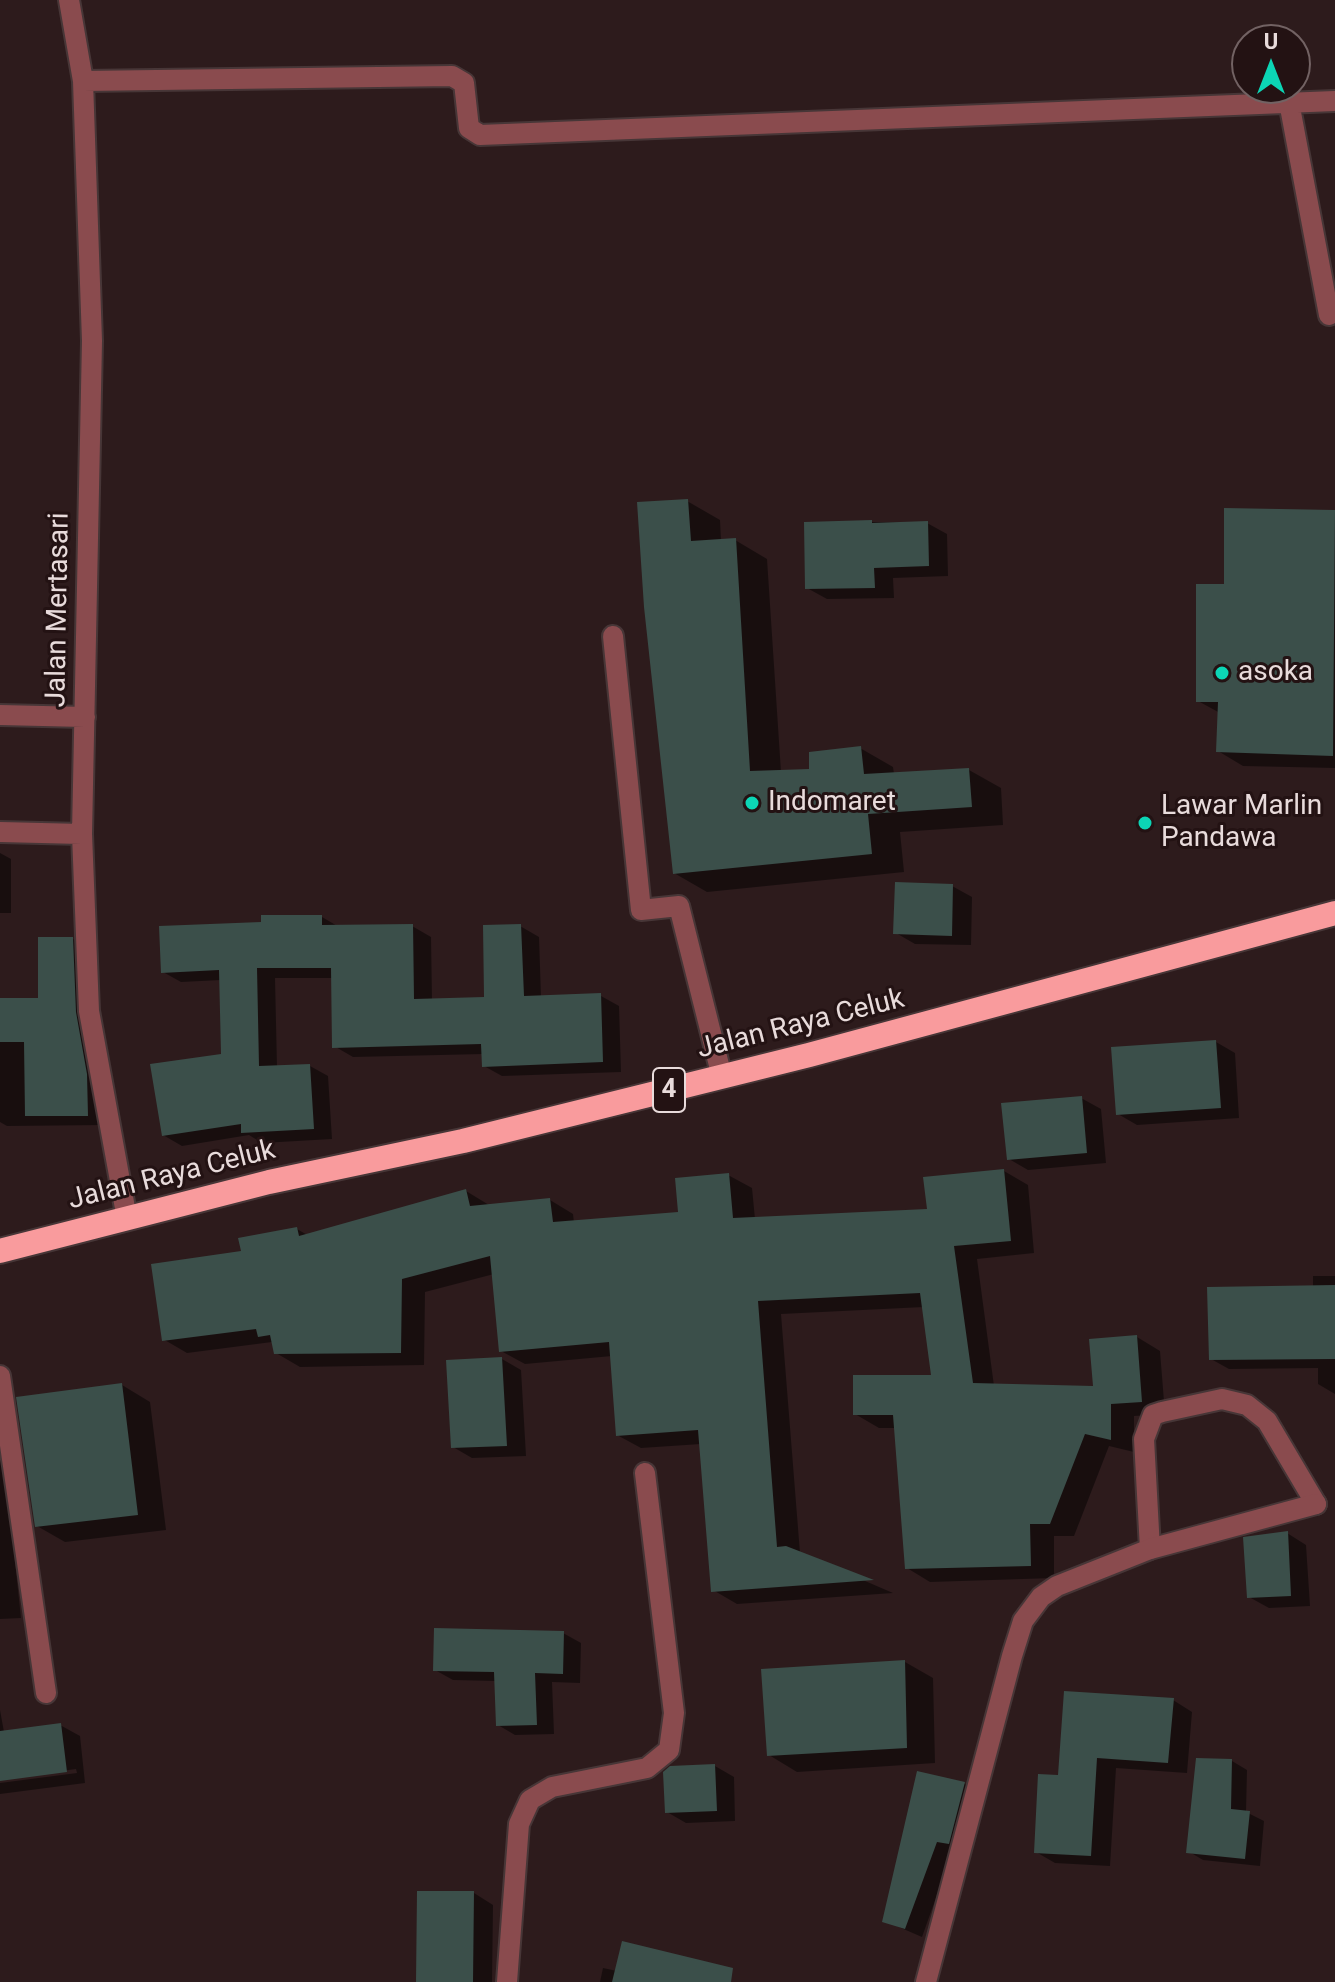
<!DOCTYPE html>
<style>
body{margin:0}
#map{position:relative;width:1335px;height:1982px;overflow:hidden;background:#2d1b1c;font-family:Roboto,sans-serif}
canvas{display:block}
.north{position:absolute;left:1231px;top:24px;width:80px;height:80px;box-sizing:border-box;background:#231213;border:2px solid #726263;border-radius:50%;rotate:0deg;font-size:22px;font-weight:700;line-height:32px;text-align:center;color:#e8dbdb}
.north::after{content:'';display:block;margin:auto;width:28px;height:36px;background:#0cd5b5;clip-path:polygon(50% 0,100% 100%,50% 72%,0 100%)}
</style>
<div id="map">
<canvas width="1335" height="1982"></canvas>
<div class="north">U</div>
</div>
<script>
const ctx = document.querySelector('canvas').getContext('2d');
ctx.lineJoin = 'round';
function fillPath(path, color) { ctx.fillStyle = color; ctx.fill(path, 'evenodd'); }
const shape = rows => new Path2D(rows.map(r => 'M' + r).join(''));
function stroke(path, color, width, dash) { ctx.strokeStyle = color; ctx.lineWidth = width; ctx.lineCap = dash ? 'butt' : 'round'; ctx.setLineDash(dash || []); ctx.stroke(path); }
function write(font, color, halo, rows, align = 'center') {
  ctx.font = font + ' Roboto,sans-serif'; ctx.lineWidth = 6; ctx.setLineDash([]); ctx.textBaseline = 'middle'; ctx.strokeStyle = halo; ctx.fillStyle = color; for (const [text, x, y, turn = 0] of rows) {
    ctx.save(); ctx.translate(x, y); ctx.rotate((+turn || 0) * Math.PI / 180); ctx.textAlign = isNaN(turn) ? turn : align; if (halo) ctx.strokeText(text, 0, 0); ctx.fillText(text, 0, 0); ctx.restore();
  }
}
fillPath(shape([
 [687,501,720,520,721,541,735,540,767,559,781,772,812,771,860,748,893,767,894,774,969,770,1001,788,1003,825,900,832,904,872,707,892,674,873],
 [1226,510,1335,512,1335,768,1243,766,1218,751,1220,713,1198,701,1226,586],
 [872,522,927,523,947,534,948,576,893,578,894,598,827,599,807,588],
 [0,853,11,859,11,913,0,913],
 [952,886,972,897,971,945,915,944,896,933],
 [322,917,339,927,412,926,431,937,432,1001,486,999,520,926,539,937,541,997,601,996,619,1006,621,1072,502,1076,484,1066,484,1054,353,1057,334,1046,333,978,275,978,277,1067,310,1066,328,1076,332,1139,262,1143,249,1135,182,1146,163,1135,223,1056,221,980,181,982,163,972,263,924],
 [73,939,91,950,106,1125,7,1126,0,1122,0,1000,40,1000],
 [1216,1042,1235,1053,1239,1118,1137,1125,1118,1114],
 [1081,1098,1101,1109,1106,1163,1028,1170,1009,1159],
 [1004,1171,1028,1185,1034,1253,977,1259,994,1386,1095,1388,1137,1337,1160,1351,1165,1414,1134,1416,1134,1452,1109,1446,1074,1536,1054,1536,1054,1578,930,1582,907,1568,896,1428,879,1428,855,1414,933,1377,924,1307,781,1314,800,1553,893,1593,737,1604,713,1590,701,1444,641,1448,617,1435,612,1356,525,1364,501,1351,494,1274,425,1292,424,1365,300,1367,276,1353,272,1342,187,1353,163,1339,243,1253,297,1229,309,1236,466,1191,489,1205,550,1200,573,1214,574,1223,681,1214,728,1175,752,1188,755,1219,929,1211],
 [1313,1276,1335,1276,1335,1394,1318,1384,1318,1368,1229,1369,1211,1359,1313,1287],
 [502,1359,521,1370,526,1456,472,1458,453,1447],
 [122,1385,150,1402,166,1530,65,1542,37,1526],
 [0,1420,21,1618,0,1619],
 [1287,1533,1306,1545,1310,1606,1269,1608,1249,1597],
 [563,1633,581,1643,580,1683,552,1682,554,1734,515,1735,498,1725,496,1681,453,1680,435,1670],
 [905,1662,933,1678,935,1763,797,1772,769,1755],
 [1173,1700,1192,1712,1187,1773,1116,1768,1110,1866,1055,1863,1036,1852,1060,1777],
 [0,1710,4,1732,60,1725,80,1736,85,1783,0,1794,0,1783,77,1773,76,1769,0,1779],
 [1232,1761,1247,1770,1246,1812,1264,1821,1260,1866,1203,1860,1188,1851],
 [715,1766,734,1777,735,1821,686,1823,667,1812],
 [919,1773,965,1784,981,1793,953,1850,922,1937,885,1921],
 [474,1893,493,1905,492,1982,418,1982],
 [603,1968,617,1971,696,1982,600,1982]
]), '#0007');
fillPath(shape([
 [688,499,691,541,736,538,750,771,809,769,809,752,861,746,864,774,969,768,972,807,868,814,872,854,673,874,644,607,637,502],
 [1224,508,1335,510,1333,756,1216,752,1218,702,1196,702,1196,584,1224,584],
 [872,520,872,523,928,521,929,566,874,568,875,588,805,589,804,522],
 [895,882,953,884,952,936,893,934],
 [261,915,322,915,322,925,413,924,414,999,484,997,483,925,521,924,524,996,601,993,603,1062,482,1067,481,1044,332,1048,331,968,257,968,259,1066,310,1064,314,1129,241,1133,241,1124,162,1136,150,1064,221,1054,219,970,161,973,159,926,261,922],
 [38,937,73,937,76,1012,87,1074,88,1116,25,1116,24,1042,0,1042,0,998,38,998],
 [1216,1040,1221,1108,1116,1115,1111,1047],
 [1082,1096,1087,1153,1007,1160,1001,1103],
 [1004,1169,1011,1241,954,1246,973,1383,1093,1386,1089,1339,1137,1335,1142,1402,1111,1404,1111,1440,1085,1434,1050,1524,1030,1524,1031,1566,905,1569,893,1415,853,1415,853,1375,931,1375,920,1293,758,1301,777,1547,786,1546,874,1580,752,1589,711,1592,698,1430,616,1436,609,1342,499,1352,490,1256,402,1279,401,1353,274,1354,270,1335,258,1337,256,1329,162,1341,151,1264,241,1251,238,1238,297,1227,299,1236,466,1189,470,1206,550,1198,553,1222,678,1212,675,1178,729,1173,733,1218,927,1209,923,1177],
 [1335,1285,1335,1359,1209,1360,1207,1287],
 [502,1357,507,1446,451,1448,446,1360],
 [122,1383,138,1515,35,1527,16,1397],
 [1288,1531,1291,1596,1247,1598,1243,1537],
 [434,1628,564,1631,563,1674,535,1673,537,1725,496,1726,494,1672,433,1671],
 [905,1660,907,1748,767,1756,761,1669],
 [1064,1691,1174,1698,1168,1763,1097,1758,1091,1856,1034,1853,1038,1774,1058,1775],
 [61,1723,67,1772,0,1781,0,1731],
 [1196,1758,1232,1759,1231,1809,1250,1811,1245,1859,1186,1853],
 [715,1764,717,1811,665,1813,663,1772,670,1766],
 [917,1771,965,1782,949,1844,937,1842,905,1929,882,1922],
 [417,1891,474,1891,473,1982,416,1982],
 [622,1941,733,1968,731,1982,612,1982]
]), '#3b4f4a');
const lane = shape([
 [613,636,641,910,679,906,722,1077],
 [1150,1549,1144,1439,1153,1415,1162,1412,1222,1399,1247,1405,1267,1421,1316,1504]
]);
const street = shape([
 [69,0,83,81,92,341,82,834,89,1011,127,1219],
 [83,81,452,76,464,83,469,128,480,135,1335,101],
 [1289,102,1329,315],
 [0,715,85,717],
 [0,832,82,834],
 [0,1376,46,1693],
 [507,1982,519,1824,530,1800,552,1787,647,1768,669,1750,674,1713,645,1473],
 [926,1982,1012,1656,1023,1621,1041,1597,1057,1586,1150,1549,1316,1504]
]);
const highway = shape([
 [0,1251,269,1182,463,1141,809,1055,1335,913]
]);
stroke(lane, '#473637', 24);
stroke(street, '#473637', 24);
stroke(highway, '#473637', 28);
stroke(lane, '#8a4b4e', 20);
stroke(street, '#8a4b4e', 20);
stroke(highway, '#f99b9d', 24);
for (const [x, y, r, color] of [
 [1222,673,8,"#0cd5b5"],
 [752,803,8,"#0cd5b5"],
 [1145,823,8,"#0cd5b5"]
]) { const dot = new Path2D(); dot.arc(x, y, r, 0, 2 * Math.PI); ctx.fillStyle = color; ctx.fill(dot); stroke(dot, '#231213', 3); }
for (const [x, y, w] of [
 [669,1090,32]
]) { const box = new Path2D(); box.roundRect(x - w / 2, y - 22, w, 44, 6); ctx.fillStyle = '#231213'; ctx.fill(box); stroke(box, '#e8dbdb', 2); }
write('bold 26px', '#e8dbdb', null, [
 ["4",669,1090]
]);
write('28px', '#e8dbdb', '#231213', [
 ["Jalan Mertasari",59,610,-89],
 ["Jalan Raya Celuk",801,1025,-14],
 ["Jalan Raya Celuk",172,1176,-14]
]);
write('28px', '#e8dbdb', '#231213', [
 ["asoka",1238,673],
 ["Indomaret",768,803],
 ["Lawar Marlin",1161,807],
 ["Pandawa",1161,839]
], 'left');
</script>
